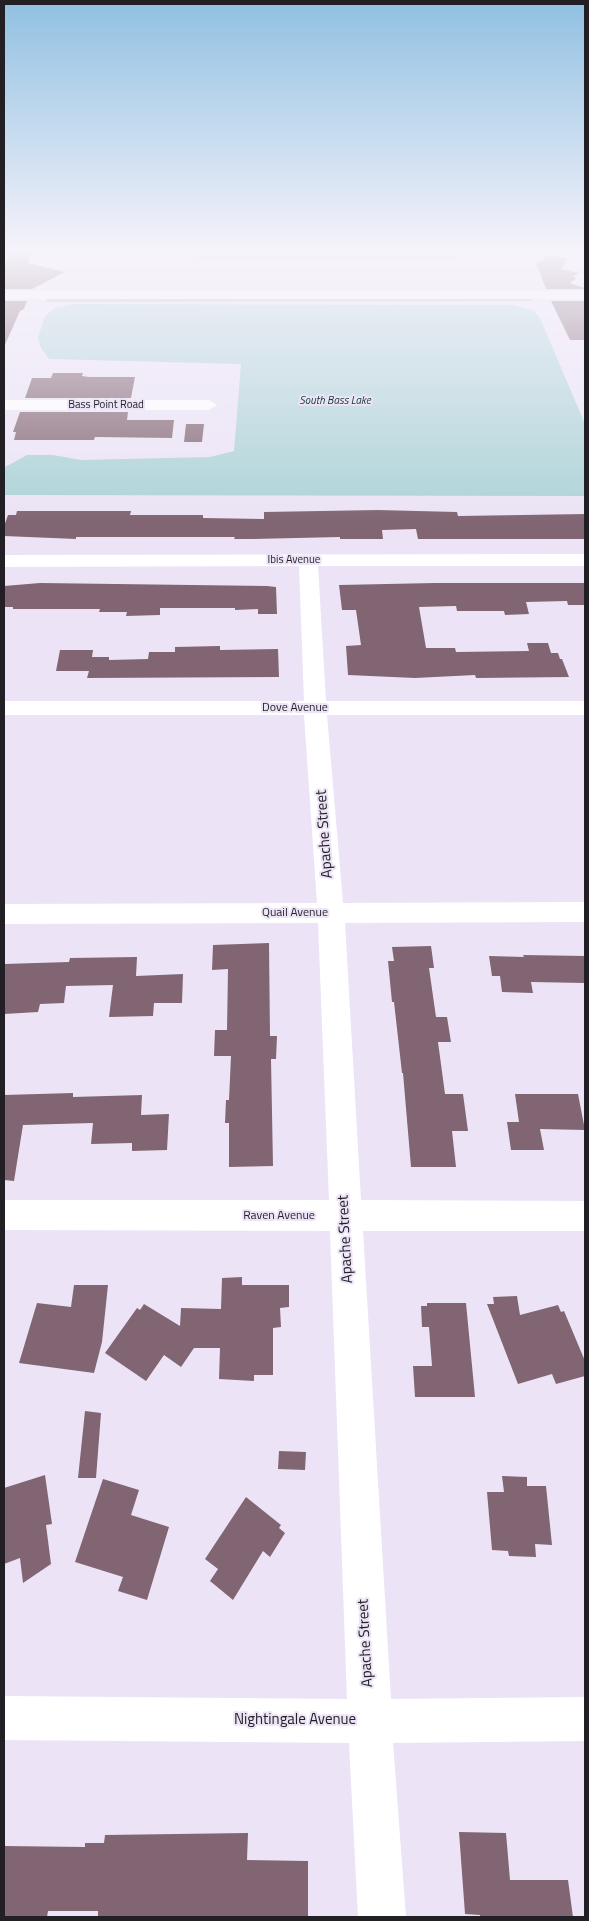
<!DOCTYPE html>
<style>
body{margin:0}
#map{position:relative;width:589px;height:1921px;overflow:hidden;background:#ece4f6;font-family:"Titillium Web",sans-serif}
canvas{display:block}
.frame{position:absolute;inset:0;border:5px solid #221f25;pointer-events:none}
</style>
<div id="map">
<canvas width="589" height="1921"></canvas>
<div class="frame"></div>
</div>
<script>
const ctx = document.querySelector('canvas').getContext('2d');
ctx.lineJoin = 'round';
function fillPath(path, color) { ctx.fillStyle = color; ctx.fill(path, 'evenodd'); }
const shape = rows => new Path2D(rows.map(r => 'M' + r).join(''));
function write(font, color, halo, rows, align = 'center') {
  ctx.font = font + ' "Titillium Web",sans-serif'; ctx.lineWidth = 4; ctx.setLineDash([]); ctx.textBaseline = 'middle'; ctx.strokeStyle = halo; ctx.fillStyle = color; for (const [text, x, y, turn = 0] of rows) {
    ctx.save(); ctx.translate(x, y); ctx.rotate((+turn || 0) * Math.PI / 180); ctx.textAlign = isNaN(turn) ? turn : align; if (halo) ctx.strokeText(text, 0, 0); ctx.fillText(text, 0, 0); ctx.restore();
  }
}
fillPath(shape([
 [48,297,531,297,533,301,46,302]
]), '#bcc1a9');
fillPath(shape([
 [99,252,488,252,472,257,453,259,202,259,147,258],
 [74,304,512,305,533,310,540,318,585,424,585,496,5,495,5,467,27,455,53,455,81,460,210,457,234,451,241,364,49,359,41,348,38,337,45,316,55,308]
]), '#add3d7');
fillPath(shape([
 [10,252,32,252,28,263,65,272,32,289,4,289,4,266],
 [546,255,568,258,561,269,579,273,573,277,577,278,570,283,585,288,585,289,546,289,536,263,542,261],
 [4,301,27,301,24,309,20,311,4,347],
 [551,301,585,301,585,340,570,340],
 [53,373,83,373,82,376,89,377,135,377,131,398,25,398,32,378,51,378],
 [20,412,128,412,127,420,174,420,172,438,95,437,94,440,14,440,16,432,13,432],
 [186,424,204,424,202,442,184,442],
 [378,510,457,512,458,516,585,514,585,539,418,539,416,529,382,530,383,539,340,539,340,537,253,539,234,539,235,537,76,537,76,539,4,536,4,526,8,515,16,515,17,511,131,511,130,515,203,515,203,518,264,519,264,512],
 [40,583,267,586,276,587,277,614,258,614,258,609,235,610,235,608,160,608,160,615,126,616,127,612,99,612,100,609,13,609,13,607,4,607,4,586],
 [435,583,585,583,585,605,568,605,567,601,526,602,529,614,505,615,504,611,457,611,456,606,419,607,426,648,455,648,456,652,529,651,527,643,548,643,551,653,558,653,560,659,562,659,569,677,476,678,475,675,415,678,348,675,346,646,361,645,356,610,342,610,339,585],
 [220,646,220,650,278,649,279,677,87,678,89,671,56,671,60,650,93,650,92,657,109,657,109,660,148,659,149,652,175,652,175,647],
 [269,943,270,1036,277,1036,276,1059,271,1059,273,1166,229,1167,229,1123,225,1123,226,1100,229,1100,231,1056,214,1056,215,1030,227,1030,228,969,212,970,213,945],
 [431,946,434,968,429,968,436,1017,447,1017,451,1042,438,1042,445,1094,463,1094,468,1131,452,1131,456,1167,411,1167,403,1073,402,1073,394,1002,392,1002,388,961,394,961,392,947],
 [523,955,585,956,585,983,531,982,533,993,502,992,500,976,492,976,489,956,524,957],
 [137,957,136,976,183,974,182,1003,154,1003,153,1016,109,1017,113,985,66,986,64,1003,40,1004,38,1012,4,1014,4,964,69,962,70,958],
 [73,1093,73,1097,142,1095,141,1115,169,1114,167,1150,132,1151,132,1143,91,1144,93,1123,23,1125,14,1181,4,1180,4,1095],
 [515,1094,578,1094,585,1130,540,1129,544,1150,511,1150,507,1122,519,1122],
 [242,1277,242,1285,289,1285,289,1307,280,1308,281,1327,273,1328,273,1375,254,1375,254,1381,219,1379,220,1348,194,1348,181,1367,164,1355,146,1381,105,1353,137,1308,140,1310,144,1304,180,1326,181,1308,221,1309,222,1278],
 [74,1285,108,1285,102,1342,94,1373,19,1363,37,1303,71,1307],
 [517,1296,520,1315,558,1305,561,1312,564,1311,585,1361,585,1376,556,1384,552,1374,518,1384,487,1304,494,1304,493,1297],
 [427,1303,466,1303,475,1397,415,1397,413,1366,432,1366,429,1327,422,1327,421,1306,427,1306],
 [85,1411,101,1413,96,1478,78,1478],
 [279,1451,306,1452,305,1470,278,1469],
 [45,1475,52,1524,46,1525,51,1564,23,1583,20,1558,4,1564,4,1488],
 [502,1476,527,1477,527,1486,546,1486,552,1545,535,1544,536,1557,509,1556,508,1551,492,1550,487,1492,504,1492],
 [103,1479,139,1490,131,1515,169,1527,147,1600,118,1591,123,1577,75,1562],
 [246,1497,281,1525,279,1528,285,1533,270,1557,263,1551,233,1600,210,1581,218,1569,205,1559],
 [459,1832,506,1833,510,1880,568,1880,573,1917,480,1917,480,1915,465,1914],
 [248,1833,247,1860,308,1861,308,1917,98,1917,98,1911,48,1911,47,1917,4,1917,4,1846,85,1847,85,1843,104,1843,105,1835]
]), '#816572');
fillPath(shape([
 [4,291,585,291,585,299,4,299,4,291],
 [4,400,209,400,217,405,209,410,4,410,4,400],
 [585,554,585,566,318,566,326,701,585,701,585,715,327,715,343,903,585,902,585,922,345,923,361,1200,585,1201,585,1231,363,1231,391,1699,585,1697,585,1741,393,1743,406,1917,358,1917,349,1743,4,1740,4,1696,347,1699,330,1231,4,1230,4,1200,329,1200,318,923,4,924,4,904,317,903,304,715,4,715,4,701,304,701,299,566,4,567,4,555,585,554]
]), '#fff');
const sky = ctx.createLinearGradient(0, 0, 0, 521);
sky.addColorStop(0, '#90c0e1');
sky.addColorStop(0.48, '#f6f3fb');
sky.addColorStop(1, '#f6f3fb00');
ctx.fillStyle = sky;
ctx.fillRect(0, 0, 589, 521);
write('italic 11px', '#13393c', '#ece4f6', [
 ["South Bass Lake",335,401]
]);
write('11px', '#221f25', '#ece4f6', [
 ["Bass Point Road",106,405],
 ["Ibis Avenue",294,560]
]);
write('12px', '#221f25', '#ece4f6', [
 ["Dove Avenue",295,708],
 ["Quail Avenue",295,913],
 ["Raven Avenue",279,1216]
]);
write('15px', '#221f25', '#ece4f6', [
 ["Apache Street",325,834,-94],
 ["Apache Street",346,1239,-93],
 ["Apache Street",366,1643,-93],
 ["Nightingale Avenue",295,1720]
]);
</script>
